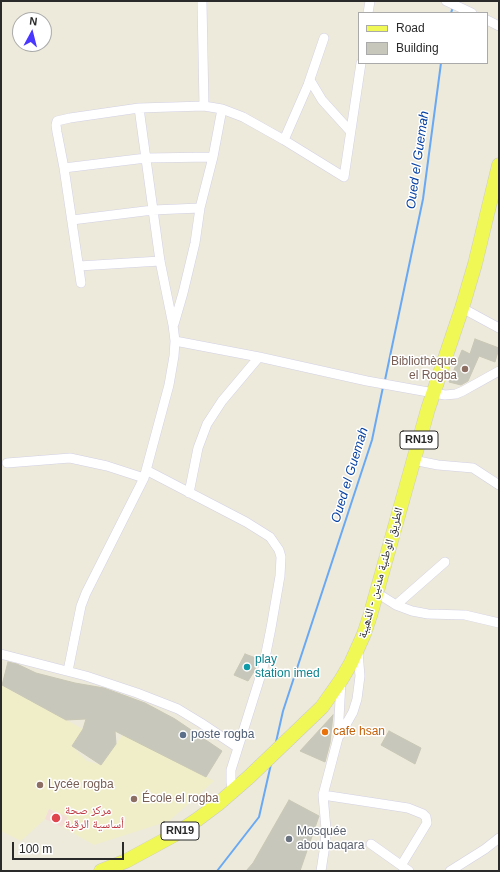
<!DOCTYPE html>
<meta charset="utf-8">
<style>
body{margin:0}
#map{position:relative;width:500px;height:872px;overflow:hidden;background:#edeadb;font-family:Helvetica,sans-serif}
canvas{display:block}
.frame{position:absolute;inset:0;border:2px solid #2a2a2a;pointer-events:none}
.legend{position:absolute;left:358px;top:12px;width:130px;height:52px;box-sizing:border-box;background:#fff;border:1px solid #aaa;margin:0;padding:5px 7px;list-style:none;font-size:12px;color:#2a2a2a}
.legend li{display:flex;align-items:center;gap:8px;height:20px}
.legend b{width:20px;border:1px solid #aaa}
.north{position:absolute;left:12px;top:12px;width:40px;height:40px;box-sizing:border-box;background:#fff;border:1px solid #aaa;border-radius:50%;rotate:7deg;font-size:11px;font-weight:700;line-height:16px;text-align:center;color:#2a2a2a}
.north::after{content:'';display:block;margin:auto;width:14px;height:18px;background:#4936ff;clip-path:polygon(50% 0,100% 100%,50% 72%,0 100%)}
.scale{position:absolute;left:12px;top:842px;width:112px;height:18px;box-sizing:border-box;border:2px solid #2a2a2a;border-top:0;padding-left:5px;font-size:12px;line-height:14px;white-space:nowrap;color:#2a2a2a;-webkit-text-stroke:3px #fff;paint-order:stroke}
</style>
<div id="map">
<canvas width="500" height="872"></canvas>
<div class="frame"></div>
<ul class="legend">
<li><b style="height:5px;background:#f0f855"></b>Road</li>
<li><b style="height:11px;background:#c8c7bb"></b>Building</li>
</ul>
<div class="north">N</div>
<div class="scale">100 m</div>
</div>
<script>
const ctx = document.querySelector('canvas').getContext('2d');
ctx.lineJoin = 'round';
function fillPath(path, color) { ctx.fillStyle = color; ctx.fill(path, 'evenodd'); }
const shape = rows => new Path2D(rows.map(r => 'M' + r).join(''));
function stroke(path, color, width, dash) { ctx.strokeStyle = color; ctx.lineWidth = width; ctx.lineCap = dash ? 'butt' : 'round'; ctx.setLineDash(dash || []); ctx.stroke(path); }
function write(font, color, halo, rows, align = 'center') {
  ctx.font = font + ' Helvetica,"Noto Naskh Arabic",sans-serif'; ctx.lineWidth = 3; ctx.setLineDash([]); ctx.textBaseline = 'middle'; ctx.strokeStyle = halo; ctx.fillStyle = color; for (const [text, x, y, turn = 0] of rows) {
    ctx.save(); ctx.translate(x, y); ctx.rotate((+turn || 0) * Math.PI / 180); ctx.textAlign = isNaN(turn) ? turn : align; if (halo) ctx.strokeText(text, 0, 0); ctx.fillText(text, 0, 0); ctx.restore();
  }
}
fillPath(shape([
 [1,685,83,729,72,746,87,761,101,765,123,734,214,781,169,821,94,845,62,827,67,817,49,809,45,819,21,841,1,831]
]), '#f0eec9');
fillPath(shape([
 [49,809,68,817,62,827,45,819]
]), '#f4ded8');
stroke(shape([
 [451,13,453,7],
 [385,380,423,199,441,63],
 [276,742,283,711,372,440,383,387],
 [217,871,259,817,271,764]
]), '#68a8f5', 2);
const building = shape([
 [475,339,499,348,495,362,479,356,468,381,461,385,449,382,462,350,470,354,475,339],
 [245,654,256,658,255,670,248,681,234,675,245,654],
 [8,662,17,664,36,673,75,683,104,688,145,703,175,719,222,751,206,777,115,731,116,744,101,765,72,746,83,729,86,719,66,720,2,685,8,662],
 [333,715,330,743,325,762,300,751,333,715],
 [389,731,421,748,415,764,381,745,389,731],
 [289,800,319,816,300,871,246,871,253,863,289,800]
]);
fillPath(building, '#c8c7bb');
stroke(building, '#c8c7b5', 1);
const street = shape([
 [446,1,472,13],
 [202,2,204,106],
 [368,13,370,1],
 [487,20,499,26],
 [310,80,322,100,350,131],
 [284,140,308,85,324,38],
 [64,168,146,158,213,157],
 [72,220,153,210,200,208],
 [79,266,160,261],
 [81,283,64,168,57,132,56,125,57,121,70,118,139,108,204,106,222,109,243,117,284,140,344,177,361,63],
 [462,308,499,328],
 [174,324,183,293,195,243,200,208,213,157,222,109],
 [175,341,259,357,367,381,445,395,456,394,463,391,499,371],
 [413,460,438,465,473,468,499,485],
 [7,463,70,458,107,466,144,478],
 [146,470,246,522,270,537,279,550,281,557,280,576,271,628,263,668,231,770,231,782,233,792],
 [189,493,198,448,207,424,222,401,259,357],
 [377,593,396,605,412,611,428,614,465,615,499,623],
 [396,605,445,562],
 [1,654,86,676,137,693,178,709,201,723,237,747],
 [68,671,81,606,86,593,144,478,169,385,174,356,175,341,173,325,160,261,139,108],
 [340,735,353,712,357,699,360,676,358,652],
 [323,795,408,808,423,814,426,817,427,823,402,864],
 [371,844,409,871],
 [321,871,325,845,326,829,323,795,338,738,341,681],
 [450,871,485,849,499,838]
]);
const primary = shape([
 [101,871,126,861,174,835,198,819,218,804,249,777,322,707,341,680,351,663,364,634,370,616,428,409,462,308,475,264,499,165]
]);
stroke(street, '#d2d0e4', 10);
stroke(primary, '#ccc', 15);
stroke(street, '#fff', 9);
stroke(primary, '#f0f855', 14);
for (const [x, y, r, color] of [
 [465,369,4,"#8d6e63"],
 [247,667,4,"#0f9aa8"],
 [325,732,4,"#e8710a"],
 [183,735,4,"#5c6f8a"],
 [40,785,4,"#8d6e63"],
 [134,799,4,"#8d6e63"],
 [56,818,5,"#e0444e"],
 [289,839,4,"#6b7280"]
]) { const dot = new Path2D(); dot.arc(x, y, r, 0, 2 * Math.PI); ctx.fillStyle = color; ctx.fill(dot); stroke(dot, '#fff', 1.5); }
for (const [x, y, w] of [
 [419,440,38],
 [180,831,38]
]) { const box = new Path2D(); box.roundRect(x - w / 2, y - 9, w, 18, 3); ctx.fillStyle = '#fff'; ctx.fill(box); stroke(box, '#2a2a2a', 1); }
write('bold 11px', '#2a2a2a', null, [
 ["RN19",419,440],
 ["RN19",180,831]
]);
write('12px', '#785e54', '#fff', [
 ["Bibliothèque",457,362,"right"],
 ["el Rogba",457,376,"right"],
 ["Lycée rogba",48,785],
 ["École el rogba",142,799]
], 'left');
write('12px', '#2a2a2a', '#fff', [
 ["الطريق الوطنية مدنين - الذهيبة",381,573,-74]
]);
write('12px', '#0d838f', '#fff', [
 ["play",255,660],
 ["station imed",255,674]
], 'left');
write('12px', '#c56008', '#fff', [
 ["cafe hsan",333,732]
], 'left');
write('12px', '#4e5e75', '#fff', [
 ["poste rogba",191,735]
], 'left');
write('12px', '#be3a42', '#fff', [
 ["مركز صحة",65,811],
 ["أساسية الرقبة",65,825]
], 'left');
write('12px', '#5b616d', '#fff', [
 ["Mosquée",297,832],
 ["abou baqara",297,846]
], 'left');
write('italic 13px', '#0640a2', '#fff', [
 ["Oued el Guemah",418,160,-82],
 ["Oued el Guemah",350,475,-73]
]);
</script>
